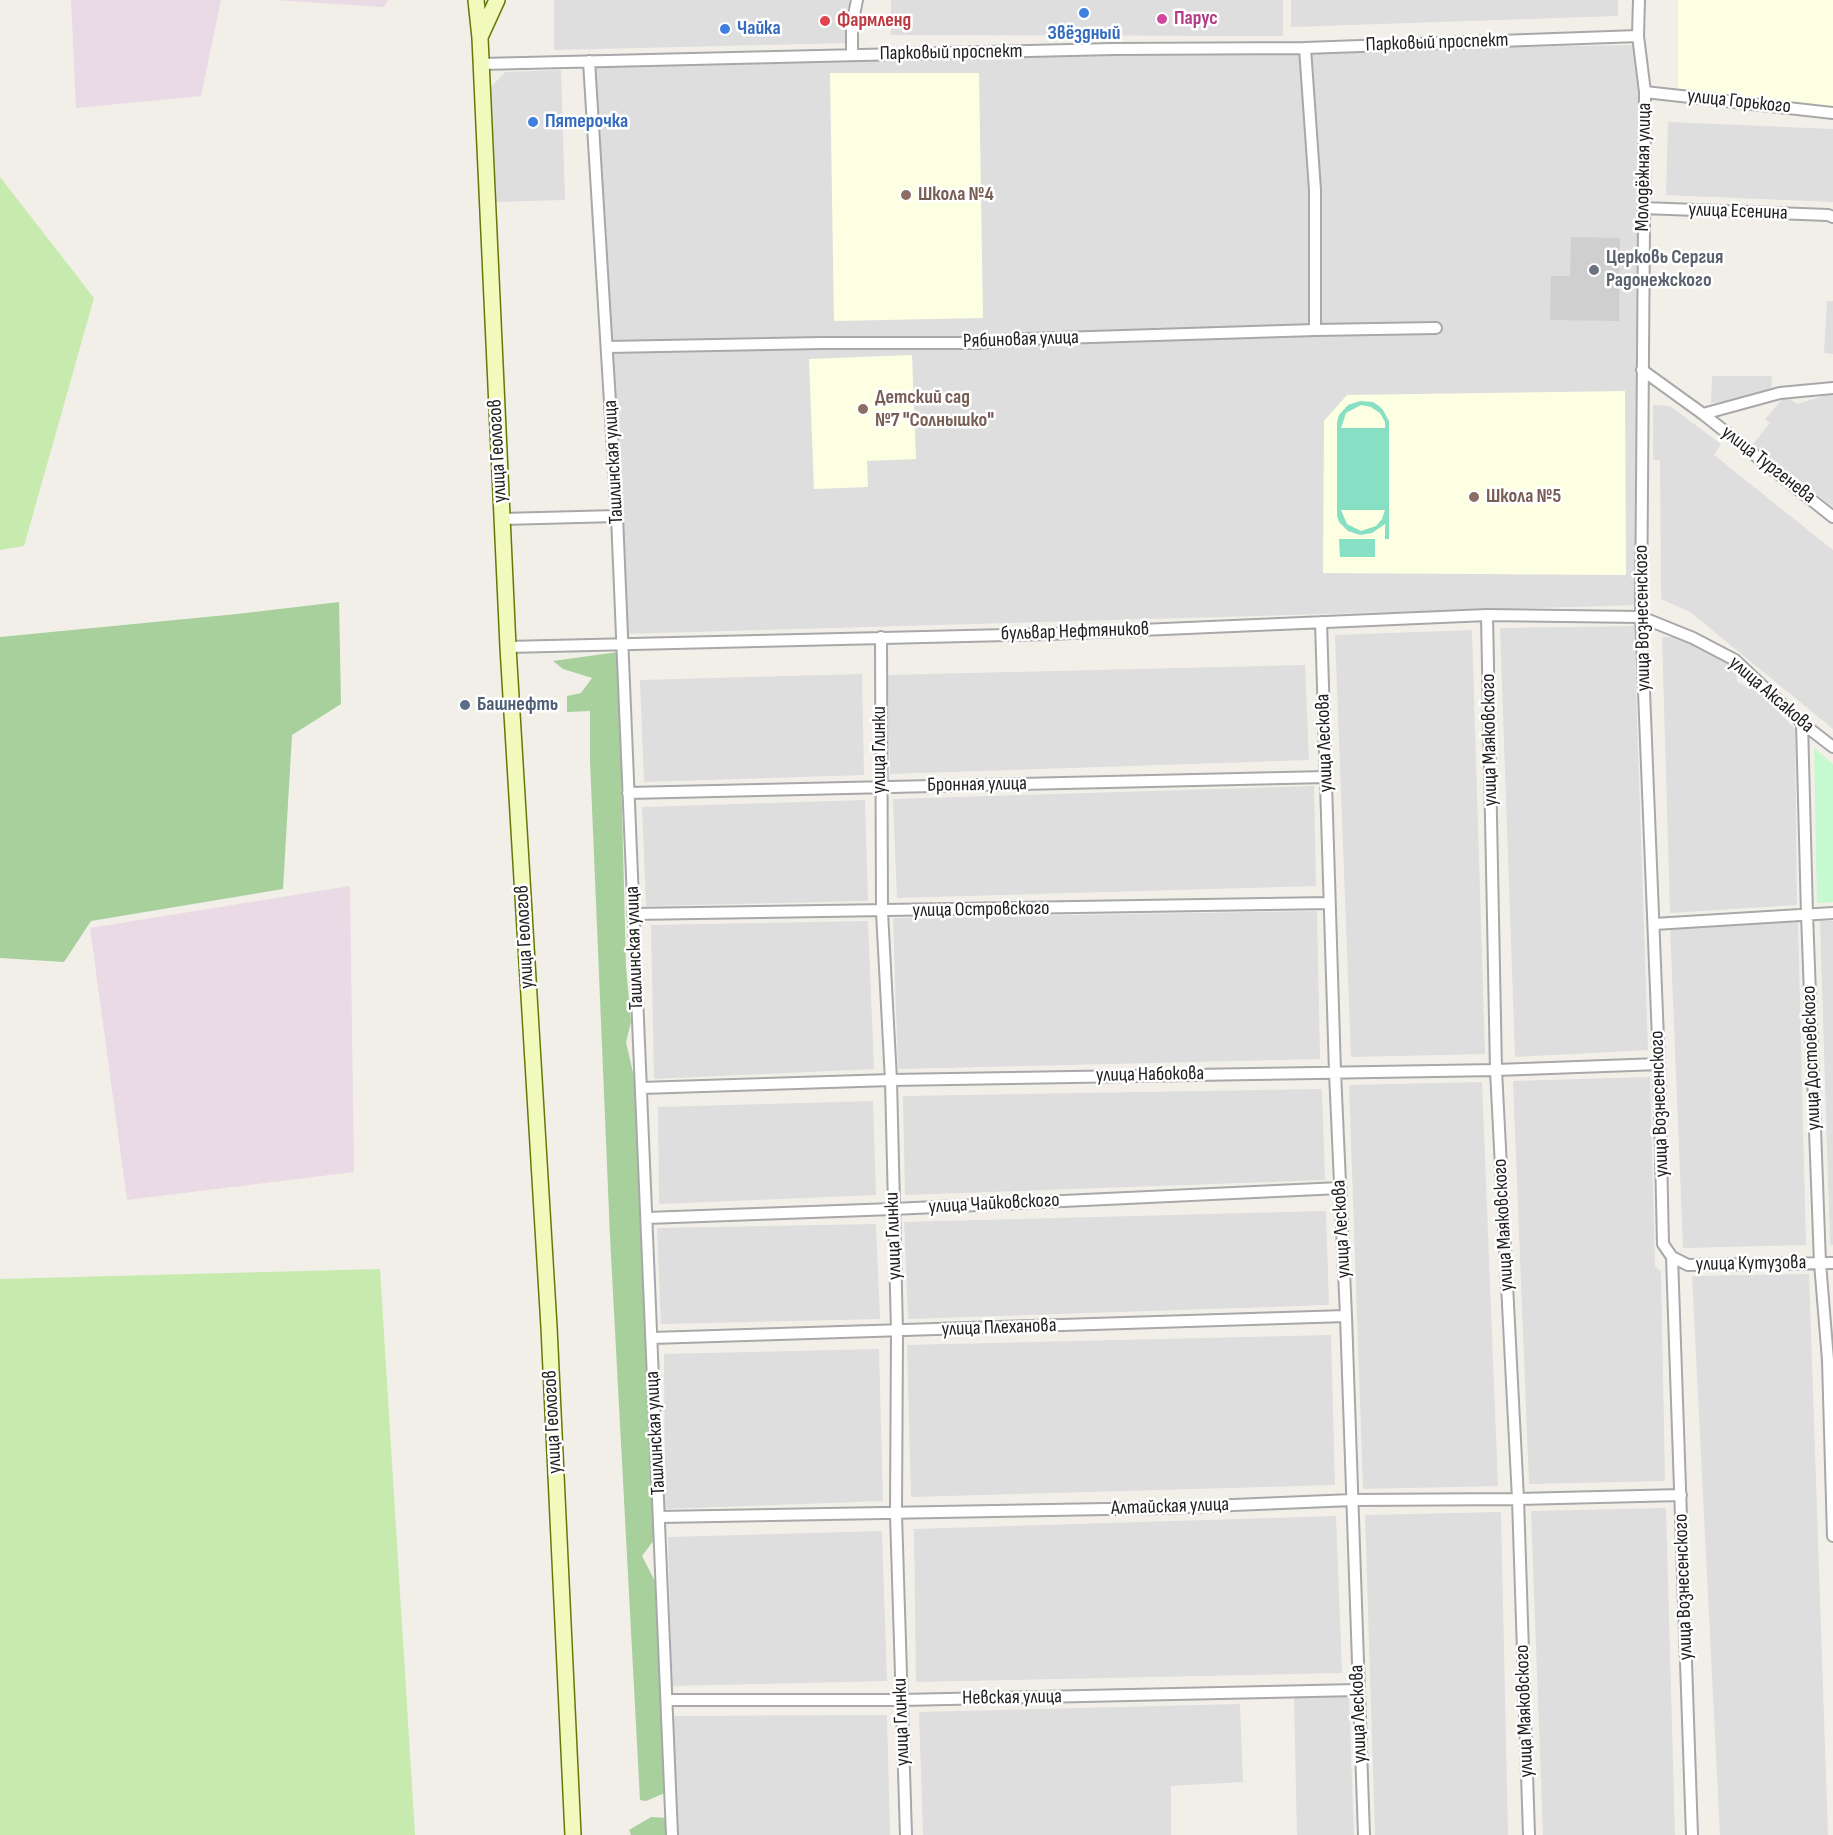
<!DOCTYPE html>
<meta charset="utf-8">
<style>
body{margin:0}
canvas{display:block;background:#f1efe8}
</style>
<canvas width="1833" height="1835"></canvas>
<script>
const ctx = document.querySelector('canvas').getContext('2d');
ctx.lineJoin = 'round';
function fillPath(path, color) { ctx.fillStyle = color; ctx.fill(path, 'evenodd'); }
const shape = rows => new Path2D(rows.map(r => 'M' + r).join(''));
function stroke(path, color, width, dash) { ctx.strokeStyle = color; ctx.lineWidth = width; ctx.lineCap = dash ? 'butt' : 'round'; ctx.setLineDash(dash || []); ctx.stroke(path); }
function write(font, color, halo, rows, align = 'center') {
  ctx.font = font + ' "Sofia Sans Condensed",sans-serif'; ctx.lineWidth = 5; ctx.setLineDash([]); ctx.textBaseline = 'middle'; ctx.strokeStyle = halo; ctx.fillStyle = color; for (const [text, x, y, turn = 0] of rows) {
    ctx.save(); ctx.translate(x, y); ctx.rotate((+turn || 0) * Math.PI / 180); ctx.textAlign = isNaN(turn) ? turn : align; if (halo) ctx.strokeText(text, 0, 0); ctx.fillText(text, 0, 0); ctx.restore();
  }
}
fillPath(shape([
 [554,0,849,0,848,43,554,50],
 [891,0,1283,0,1283,36,891,35],
 [1291,0,1618,0,1618,16,1291,27],
 [1639,45,1641,605,621,634,589,61],
 [561,70,565,200,495,202,491,87,505,72],
 [1668,122,1833,129,1833,202,1666,195],
 [1827,301,1833,301,1833,354,1824,353],
 [1712,376,1772,376,1771,391,1739,400,1711,403],
 [1833,393,1833,507,1753,444,1770,423,1765,419,1785,396,1797,404],
 [1653,405,1670,406,1721,444,1714,455,1833,550,1833,729,1690,612,1661,599,1660,460,1653,460],
 [1634,626,1648,1050,1515,1057,1500,628],
 [1472,630,1485,1054,1351,1057,1335,635],
 [1662,637,1676,637,1728,661,1736,671,1737,682,1758,691,1795,729,1797,905,1670,913],
 [1305,665,1309,760,890,774,888,675],
 [862,674,864,775,644,782,640,680],
 [1314,786,1316,886,897,898,893,799],
 [865,800,868,901,646,906,642,807],
 [1317,911,1320,1059,898,1069,893,918],
 [868,921,874,1069,654,1079,651,925],
 [1798,921,1806,1245,1683,1248,1670,926],
 [1820,921,1833,921,1833,1245,1830,1245],
 [1650,1077,1655,1266,1661,1272,1665,1481,1529,1484,1513,1081],
 [1482,1082,1498,1486,1363,1489,1349,1085],
 [1322,1089,1325,1180,905,1195,903,1096],
 [873,1101,876,1195,659,1204,658,1107],
 [1326,1211,1329,1305,908,1319,904,1222],
 [876,1224,880,1319,661,1324,657,1228],
 [1809,1274,1828,1835,1720,1835,1692,1276],
 [1331,1335,1335,1485,911,1497,907,1345],
 [879,1349,883,1501,665,1509,664,1354],
 [1666,1508,1675,1835,1543,1835,1531,1511],
 [1501,1512,1508,1835,1375,1835,1365,1515],
 [1336,1516,1342,1673,916,1682,914,1529],
 [882,1531,887,1681,672,1686,668,1537],
 [1349,1697,1354,1835,1297,1835,1294,1698],
 [1240,1704,1243,1782,1171,1786,1171,1835,923,1835,919,1712],
 [887,1715,890,1835,676,1835,673,1716]
]), '#dfdede');
fillPath(shape([
 [71,0,221,0,201,96,76,108],
 [273,0,388,0,384,7],
 [350,886,354,1172,127,1200,90,928]
]), '#eadae6');
fillPath(shape([
 [1678,0,1833,0,1833,108,1820,108,1678,88],
 [830,73,979,73,983,318,834,321],
 [912,355,916,459,867,461,868,487,814,489,809,359],
 [1625,391,1626,575,1323,573,1324,421,1347,395]
]), '#fdffe3');
fillPath(shape([
 [1571,237,1620,238,1619,321,1550,320,1551,276,1570,276]
]), '#cfcfcf');
fillPath(shape([
 [0,177,94,298,24,546,0,550],
 [380,1269,415,1835,0,1835,0,1279]
]), '#c7eaaf');
fillPath(shape([
 [339,602,341,704,292,735,283,889,91,921,64,962,0,958,0,637,237,614],
 [618,652,626,967,631,1022,626,1042,634,1077,647,1333,654,1540,642,1556,658,1587,667,1792,646,1801,640,1800,610,1237,590,760,590,711,567,712,567,696,581,693,592,678,563,669,553,661],
 [651,1817,668,1818,669,1835,631,1835,629,1830]
]), '#a8d09d');
fillPath(shape([
 [1814,748,1833,764,1833,902,1817,903]
]), '#c6f9cf');
fillPath(shape([
 [1360,401,1373,402,1379,406,1383,410,1389,421,1389,539,1385,539,1385,524,1372,533,1360,535,1348,531,1339,522,1337,516,1337,422,1339,415,1348,405],
 [1361,405,1371,407,1380,413,1385,422,1385,428,1341,428,1346,413],
 [1341,510,1385,510,1382,519,1376,526,1361,531,1347,524],
 [1339,539,1375,539,1375,557,1340,557]
]), '#87dfc4');
const minor = shape([
 [1639,0,1638,36,1645,92,1641,617,1659,1064,1663,1244,1672,1257,1692,1835],
 [1305,48,1315,190,1315,330],
 [852,55,852,25,857,0],
 [589,61,617,516,672,1835],
 [481,64,1113,49,1305,48,1638,36],
 [1645,92,1833,113],
 [1643,208,1828,215,1833,217],
 [607,347,822,343,977,343,1027,339,1315,330,1436,328],
 [1642,370,1703,414,1780,393,1833,388],
 [1703,414,1833,517],
 [502,519,617,516],
 [1487,615,1496,1070,1518,1499,1529,1835],
 [1321,622,1335,1072,1346,1316,1364,1835],
 [881,637,882,912,891,1080,897,1331,896,1514,906,1835],
 [508,647,1049,634,1487,615,1641,617,1693,638,1735,660,1802,723,1833,747],
 [1802,723,1807,914,1820,1263,1828,1360,1833,1536],
 [628,793,1326,777],
 [633,914,1329,903],
 [1654,924,1833,913],
 [641,1088,891,1080,1496,1070,1659,1064],
 [647,1218,893,1209,1340,1188],
 [1672,1257,1688,1265,1833,1263],
 [652,1338,1346,1316],
 [660,1517,1162,1508,1352,1500,1518,1499,1681,1495],
 [667,1700,901,1700,1358,1690]
]);
const secondary = shape([
 [476,0,480,38,508,647,549,1327,573,1835],
 [481,35,497,0]
]);
stroke(minor, '#a8a8a8', 14);
stroke(secondary, '#647a06', 18);
stroke(minor, '#fff', 10);
stroke(secondary, '#f1f9bd', 15);
for (const [x, y, r, color] of [
 [1084,13,6,"#3f7fe0"],
 [1162,19,6,"#d1479c"],
 [825,21,6,"#e0444e"],
 [725,29,6,"#3f7fe0"],
 [533,122,6,"#3f7fe0"],
 [906,195,6,"#8d6e63"],
 [1594,270,6,"#6b7280"],
 [863,409,6,"#8d6e63"],
 [1474,497,6,"#8d6e63"],
 [465,705,6,"#5c6f8a"]
]) { const dot = new Path2D(); dot.arc(x, y, r, 0, 2 * Math.PI); ctx.fillStyle = color; ctx.fill(dot); stroke(dot, '#fff', 2); }
write('bold 20px', '#b23c85', '#fff', [
 ["Парус",1174,19]
], 'left');
write('bold 20px', '#be3a42', '#fff', [
 ["Фармленд",837,21]
], 'left');
write('bold 20px', '#366cbe', '#fff', [
 ["Чайка",737,29],
 ["Звёздный",1084,34,"center"],
 ["Пятерочка",545,122]
], 'left');
write('20px', '#212121', '#fff', [
 ["Парковый проспект",1437,43,-2],
 ["Парковый проспект",951,53,-1],
 ["улица Горького",1739,102,6],
 ["Молодёжная улица",1644,167,-89],
 ["улица Есенина",1738,212,2],
 ["Рябиновая улица",1021,340,-2],
 ["улица Геологов",498,451,-93],
 ["Ташлинская улица",614,462,-93],
 ["улица Тургенева",1768,465,38],
 ["улица Вознесенского",1643,618,-91],
 ["бульвар Нефтяников",1075,632,-2],
 ["улица Аксакова",1771,695,41],
 ["улица Маяковского",1490,740,-91],
 ["улица Лескова",1325,743,-92],
 ["улица Глинки",880,750,-90],
 ["Бронная улица",977,785,-1],
 ["улица Островского",981,910,-1],
 ["улица Геологов",525,937,-93],
 ["Ташлинская улица",635,948,-92],
 ["улица Достоевского",1812,1058,-92],
 ["улица Набокова",1150,1075,-1],
 ["улица Вознесенского",1660,1104,-92],
 ["улица Чайковского",994,1204,-3],
 ["улица Маяковского",1504,1225,-93],
 ["улица Лескова",1342,1229,-93],
 ["улица Глинки",894,1236,-92],
 ["улица Кутузова",1751,1264,-1],
 ["улица Плеханова",999,1328,-2],
 ["улица Геологов",553,1422,-93],
 ["Ташлинская улица",656,1433,-93],
 ["Алтайская улица",1170,1507,-2],
 ["улица Вознесенского",1684,1587,-92],
 ["Невская улица",1012,1698,-1],
 ["улица Маяковского",1525,1711,-92],
 ["улица Лескова",1359,1714,-92],
 ["улица Глинки",902,1722,-92]
]);
write('bold 20px', '#785e54', '#fff', [
 ["Школа №4",918,195],
 ["Детский сад",875,398],
 ["№7 \"Солнышко\"",875,421],
 ["Школа №5",1486,497]
], 'left');
write('bold 20px', '#5b616d', '#fff', [
 ["Церковь Сергия",1606,258],
 ["Радонежского",1606,281]
], 'left');
write('bold 20px', '#4e5e75', '#fff', [
 ["Башнефть",477,705]
], 'left');
</script>
